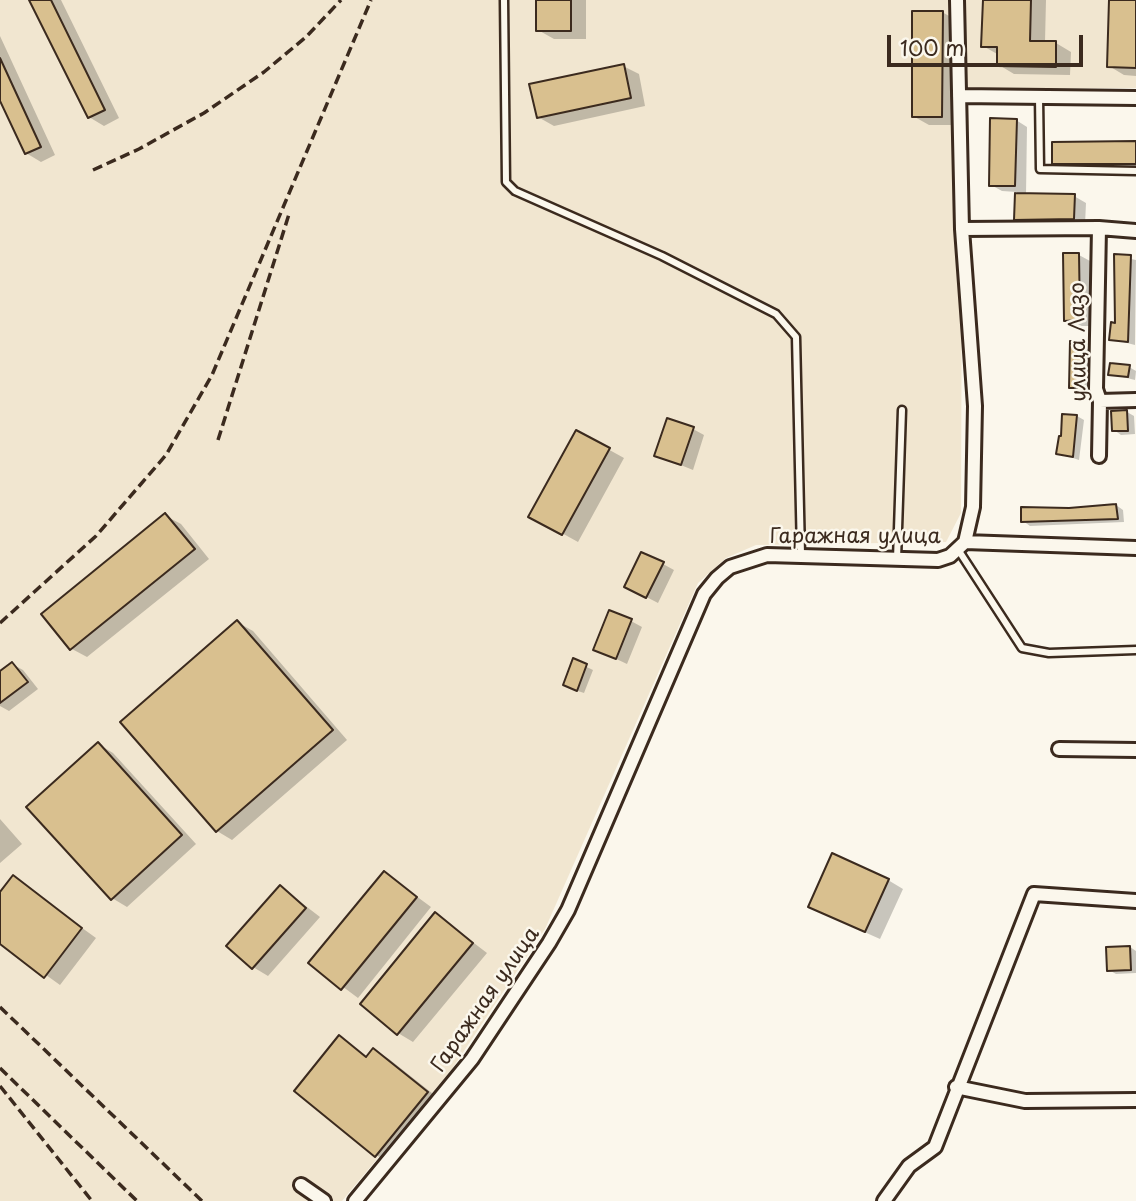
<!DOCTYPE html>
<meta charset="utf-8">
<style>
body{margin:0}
#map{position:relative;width:1136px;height:1201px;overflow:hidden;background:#fbf7ec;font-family:"Playpen Sans",sans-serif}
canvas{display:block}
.scale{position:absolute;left:887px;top:35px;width:196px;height:32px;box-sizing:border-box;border:4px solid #3b2a1e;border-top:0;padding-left:9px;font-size:21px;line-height:24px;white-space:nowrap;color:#3b2a1e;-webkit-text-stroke:5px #fbf7ec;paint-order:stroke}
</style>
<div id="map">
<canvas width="1136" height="1201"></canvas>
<div class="scale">100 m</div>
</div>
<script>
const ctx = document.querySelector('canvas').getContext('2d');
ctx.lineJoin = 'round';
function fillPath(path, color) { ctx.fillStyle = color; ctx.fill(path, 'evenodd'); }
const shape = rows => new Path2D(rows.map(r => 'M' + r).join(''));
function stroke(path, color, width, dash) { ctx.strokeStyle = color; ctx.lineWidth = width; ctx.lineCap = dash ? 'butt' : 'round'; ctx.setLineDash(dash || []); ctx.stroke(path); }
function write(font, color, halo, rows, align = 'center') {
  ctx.font = font + ' "Playpen Sans",sans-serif'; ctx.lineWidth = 5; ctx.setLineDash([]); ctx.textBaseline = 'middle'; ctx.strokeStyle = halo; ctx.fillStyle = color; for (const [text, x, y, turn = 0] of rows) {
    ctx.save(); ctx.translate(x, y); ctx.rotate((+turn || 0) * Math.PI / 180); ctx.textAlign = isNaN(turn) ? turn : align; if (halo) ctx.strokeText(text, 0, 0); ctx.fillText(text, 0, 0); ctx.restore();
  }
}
fillPath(shape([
 [0,0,1136,0,1136,88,968,89,969,125,962,229,961,513,946,542,756,545,726,558,698,583,545,929,452,1069,342,1201,0,1201]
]), '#f1e6d0');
fillPath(shape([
 [31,0,61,0,119,118,104,126,89,117],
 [538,0,586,0,586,39,554,39,538,30],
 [984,0,1046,0,1045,42,1056,43,1071,52,1070,75,1014,74,999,65,999,55,983,46],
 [1111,0,1136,0,1136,76,1124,75,1109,66],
 [942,12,958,21,957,125,929,125,913,116],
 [0,36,55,155,41,162,26,153,0,96],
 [623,66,639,74,645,106,554,126,538,117],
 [1016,120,1027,127,1026,195,1074,196,1086,203,1085,225,1027,225,1016,219,1017,192,1002,191,991,185],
 [1136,143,1136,169,1065,169,1054,163],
 [1079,255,1090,261,1091,326,1077,326,1066,320],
 [1116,256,1136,260,1135,345,1111,339,1116,325],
 [1085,344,1090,348,1087,390,1077,390,1071,387],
 [1129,367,1136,371,1135,380,1110,374],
 [1127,412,1134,416,1135,434,1121,435,1114,430],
 [1077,416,1084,420,1079,460,1058,453],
 [693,429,704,435,693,470,656,455],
 [577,432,624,458,578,542,531,516],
 [1116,505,1123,510,1124,522,1030,526,1023,521,1070,510],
 [166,516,181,524,209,559,87,657,72,649],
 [663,564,674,570,658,603,635,591],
 [631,621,642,627,627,664,595,649],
 [237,622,253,631,347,740,232,840,217,831],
 [574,661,593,670,584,693,572,689],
 [12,664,23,670,38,689,9,711,0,706,0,673],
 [98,744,113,753,196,844,127,907,112,898],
 [0,819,22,844,0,863],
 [385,873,431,907,358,998,311,963],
 [13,878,96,938,60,985,0,942,0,895],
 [888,880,903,889,880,939,826,915],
 [281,887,320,917,268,976,253,967],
 [436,914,487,953,413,1042,398,1033],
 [1130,947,1136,951,1136,973,1116,974,1109,970],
 [339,1037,368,1057,374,1050,389,1059,442,1101,392,1164,376,1155]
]), '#0003');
const building = shape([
 [29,0,51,0,105,110,88,118,29,0],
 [536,0,571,0,571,31,536,31,536,0],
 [983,0,1031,0,1030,41,1056,41,1056,67,997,66,997,47,981,47,983,0],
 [1109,0,1136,0,1136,68,1107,67,1109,0],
 [912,11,943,11,942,117,912,117,912,11],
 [0,58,41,147,25,154,0,101,0,58],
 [624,64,631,98,537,118,529,84,624,64],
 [990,118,1017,119,1015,186,989,186,990,118],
 [1136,141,1136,164,1052,164,1052,142,1136,141],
 [1015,193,1075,194,1074,219,1014,220,1015,193],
 [1063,253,1079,253,1080,320,1064,321,1063,253],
 [1114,254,1131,255,1128,342,1109,340,1111,322,1115,323,1114,254],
 [1070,341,1085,343,1082,388,1069,388,1070,341],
 [1110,363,1130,365,1128,377,1108,375,1110,363],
 [1127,410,1128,431,1112,431,1111,411,1127,410],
 [1062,414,1077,415,1073,457,1056,454,1059,436,1061,436,1062,414],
 [667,418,694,427,681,465,654,456,667,418],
 [576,430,610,448,562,535,528,517,576,430],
 [1116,504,1118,519,1021,522,1021,507,1069,508,1116,504],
 [165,513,195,549,70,650,41,614,165,513],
 [641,552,664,562,646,598,624,587,641,552],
 [609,610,632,619,616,659,593,650,609,610],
 [237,620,333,730,216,832,120,722,237,620],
 [573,658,587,664,577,691,563,685,573,658],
 [12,662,28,682,0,703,0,671,12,662],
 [98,742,182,835,111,900,26,807,98,742],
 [832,853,889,879,865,932,808,907,832,853],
 [384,871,417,897,341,990,308,963,384,871],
 [13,875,82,928,44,978,0,944,0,892,13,875],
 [280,885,306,908,252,969,226,946,280,885],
 [435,912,473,943,397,1035,360,1004,435,912],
 [1130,946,1131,970,1107,971,1106,947,1130,946],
 [339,1035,366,1057,373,1048,428,1092,375,1157,294,1091,339,1035]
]);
fillPath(building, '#d9c08f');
stroke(building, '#3b2a1e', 2);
const service = shape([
 [504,0,506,182,515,191,662,256,776,314,796,337,801,554],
 [1039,97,1040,169,1136,171],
 [959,551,1022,648,1049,653,1136,650],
 [897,559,902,410]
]);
const minor = shape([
 [959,96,1136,98],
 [1099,228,1096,389,1100,401,1099,456],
 [962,229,1099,228,1136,231],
 [1100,401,1136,400],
 [965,542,1136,548],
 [1059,749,1136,750],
 [956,1087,1025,1101,1136,1100],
 [301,1185,324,1201],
 [355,1201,472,1059,549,943,568,910,704,594,717,578,730,567,767,555,938,560,950,556,965,542,973,507,975,406,962,229,957,0],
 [884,1201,909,1166,935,1147,1034,894,1136,901]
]);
stroke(service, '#3b2a1e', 11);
stroke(minor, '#3b2a1e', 18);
stroke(service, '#fbf7ec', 6);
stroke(minor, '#fbf7ec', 12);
stroke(shape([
 [93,170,139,149,204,113,264,72,306,37,341,0],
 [218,440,290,211],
 [0,623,96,536,166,455,212,375,371,0],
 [0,1007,202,1201],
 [0,1068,137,1201],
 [0,1086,92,1201]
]), '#3b2a1e', 3.5, [10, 5]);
write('21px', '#3b2a1e', '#fbf7ec', [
 ["улица Лазо",1079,342,-91],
 ["Гаражная улица",855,537],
 ["Гаражная улица",486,1000,-55]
]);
</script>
